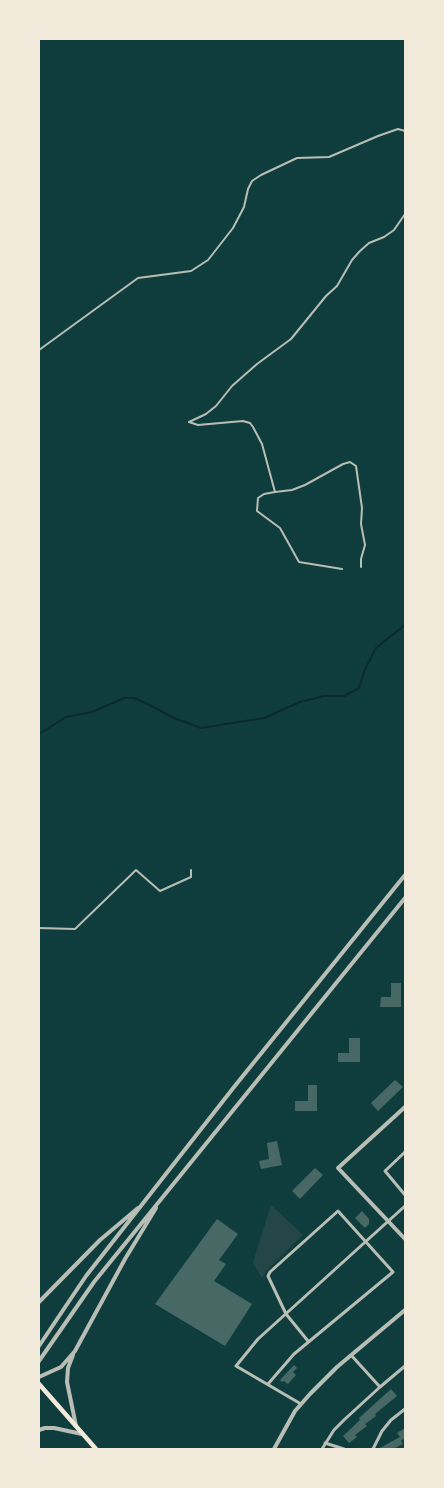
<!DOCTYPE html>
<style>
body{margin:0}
#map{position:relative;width:444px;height:1488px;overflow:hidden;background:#0f3d3e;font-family:"Alegreya Sans",sans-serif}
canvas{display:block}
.frame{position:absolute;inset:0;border:40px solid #f1e9da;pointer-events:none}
</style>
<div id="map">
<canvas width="444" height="1488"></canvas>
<div class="frame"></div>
</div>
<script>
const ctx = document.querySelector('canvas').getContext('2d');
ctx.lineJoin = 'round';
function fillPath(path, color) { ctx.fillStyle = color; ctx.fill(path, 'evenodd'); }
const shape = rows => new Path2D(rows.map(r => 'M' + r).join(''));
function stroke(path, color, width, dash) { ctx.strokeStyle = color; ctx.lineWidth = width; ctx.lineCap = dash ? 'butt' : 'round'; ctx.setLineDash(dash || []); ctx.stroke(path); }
fillPath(shape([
 [271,1205,303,1235,266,1271,262,1278,253,1262]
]), '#244646');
stroke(shape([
 [39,734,66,717,92,712,124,698,134,698,148,704,174,718,201,728,264,718,300,702,324,696,344,696,359,688,365,669,376,648,405,625]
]), '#0a2a2b', 2);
fillPath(shape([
 [391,983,401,983,401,1007,380,1007,381,997,391,997],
 [349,1038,360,1038,360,1062,338,1062,338,1053,349,1053],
 [395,1080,403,1087,378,1111,371,1103],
 [308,1085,317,1085,317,1111,295,1111,295,1101,308,1101],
 [277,1141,282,1165,261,1169,259,1161,269,1159,267,1143],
 [315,1168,323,1175,300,1199,292,1191],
 [362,1211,369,1219,369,1224,365,1228,355,1218],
 [217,1219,238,1234,219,1260,226,1264,214,1281,252,1304,225,1346,155,1304],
 [294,1365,297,1368,293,1372,296,1375,288,1384,284,1381,282,1382,280,1380],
 [391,1389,397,1396,375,1414,376,1416,365,1424,367,1426,355,1435,357,1437,349,1443,343,1436,360,1420,359,1418],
 [405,1428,405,1438,401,1441,403,1444,393,1449,378,1449,400,1437,397,1433]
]), '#486865');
stroke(shape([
 [39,350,138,278,191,271,208,260,233,228,244,207,248,189,252,181,261,175,297,158,329,157,378,136,398,129,405,131],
 [189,422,198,425,243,421,250,423,253,427,262,444,275,492,292,490,305,485,343,464,350,462,356,466,362,508,361,524,365,545,361,559,361,567],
 [189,422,206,414,216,406,232,386,257,364,291,339,326,296,337,286,352,260,360,251,369,243,384,237,394,230,405,214],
 [275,492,264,494,258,498,257,511,280,528,299,562,342,569],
 [39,928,75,929,136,870,160,891,191,877,191,870]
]), '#b8beb3', 2);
stroke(shape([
 [405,1152,385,1171,405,1195],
 [351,1355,380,1387],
 [268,1384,294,1354,393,1272,338,1211,270,1272,268,1276,286,1314,308,1341],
 [301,1404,236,1366,258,1339,405,1206],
 [325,1443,344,1449],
 [322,1449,334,1430,345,1419,380,1387,405,1366],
 [373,1449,382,1431,391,1420,405,1409]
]), '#b8beb3', 3);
stroke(shape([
 [405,1107,338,1168,405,1239],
 [39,1302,100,1240,138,1208],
 [39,1346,86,1276,234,1087,405,875],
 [73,1355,68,1368,67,1382,76,1426],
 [39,1361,94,1282,405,898],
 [39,1377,61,1367,75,1351,125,1259,156,1208],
 [39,1430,45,1428,54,1428,82,1434],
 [274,1449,295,1411,310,1394,337,1367,405,1310]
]), '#b8beb3', 4);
stroke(shape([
 [39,1384,96,1449]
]), '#f1e9da', 4.5);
</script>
